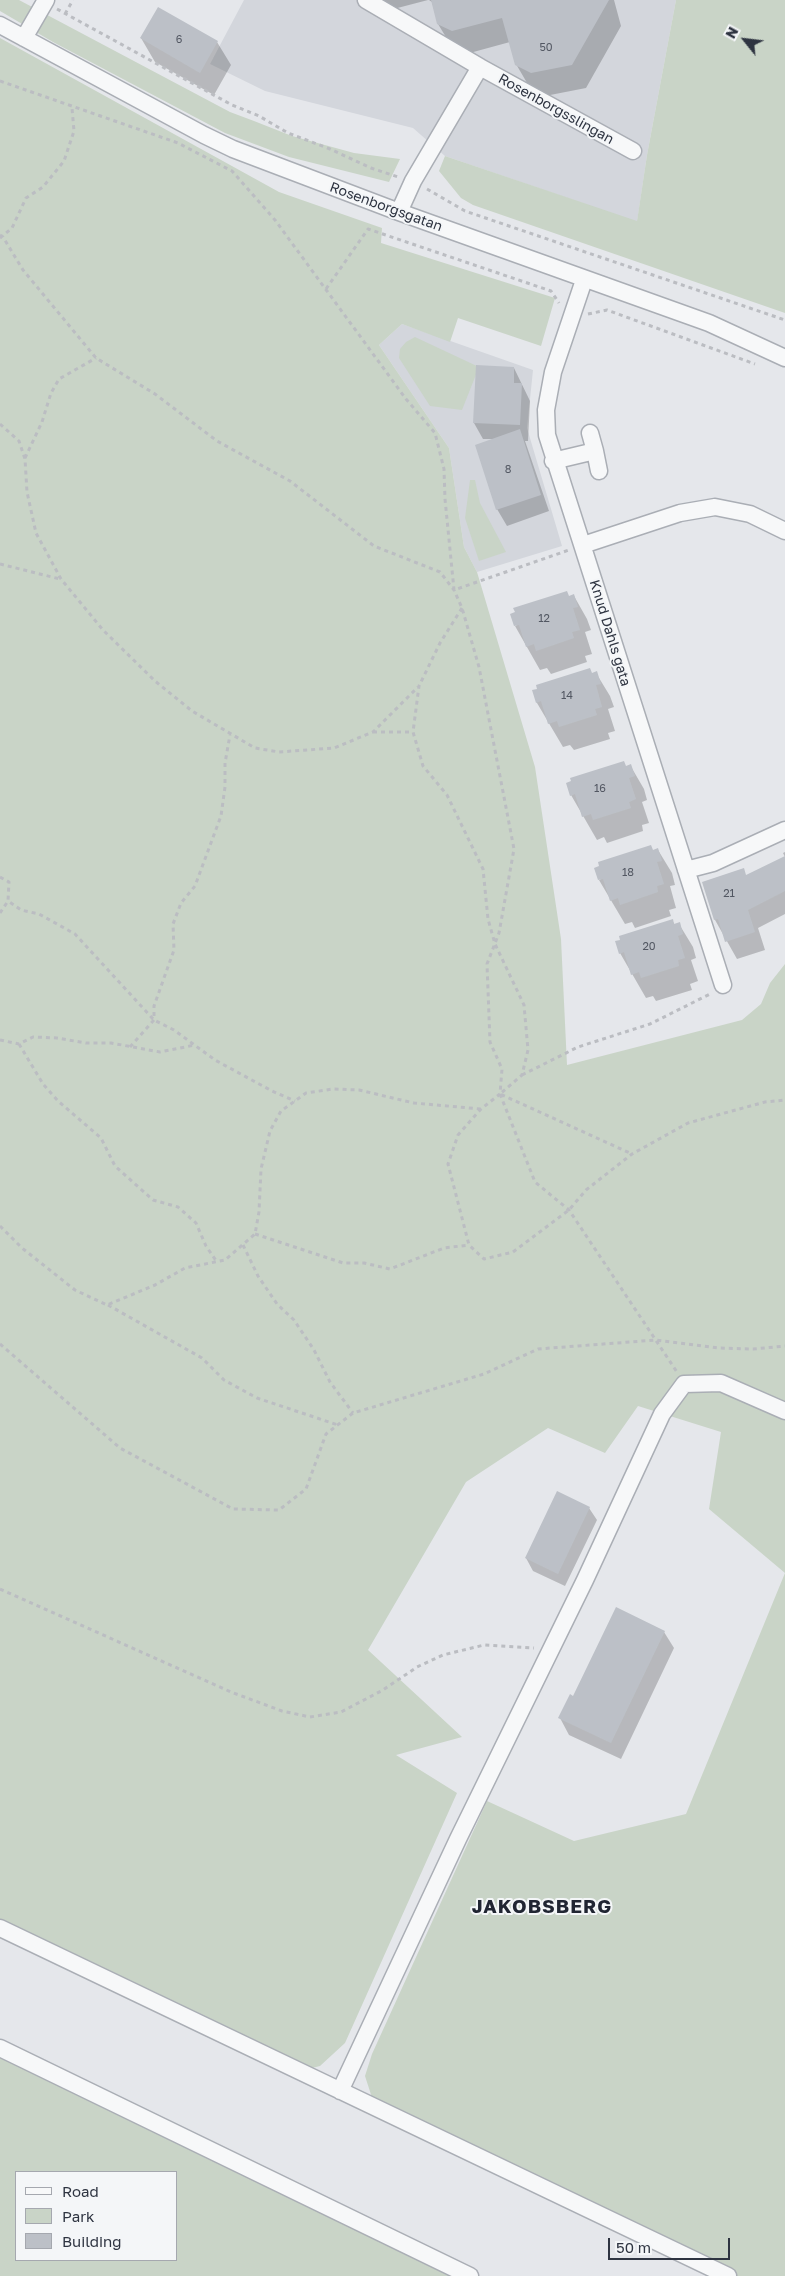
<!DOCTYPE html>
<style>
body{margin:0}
#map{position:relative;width:785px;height:2276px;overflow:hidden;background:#e5e7eb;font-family:"Golos Text",sans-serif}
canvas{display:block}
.legend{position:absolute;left:15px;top:2171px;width:162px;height:90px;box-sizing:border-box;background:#f4f6f8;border:1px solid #a5a8af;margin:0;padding:6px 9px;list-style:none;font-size:15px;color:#2e3441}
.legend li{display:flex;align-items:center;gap:10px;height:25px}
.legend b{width:25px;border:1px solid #a5a8af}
.north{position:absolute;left:720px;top:15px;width:50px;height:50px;-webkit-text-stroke:4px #f4f6f8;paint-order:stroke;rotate:299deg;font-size:14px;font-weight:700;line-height:20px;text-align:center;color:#2e3441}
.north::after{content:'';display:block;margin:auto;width:18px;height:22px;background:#2e3441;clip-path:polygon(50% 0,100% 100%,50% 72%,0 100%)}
.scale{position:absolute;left:608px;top:2238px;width:122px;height:22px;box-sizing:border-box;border:2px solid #2e3441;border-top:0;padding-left:6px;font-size:15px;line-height:18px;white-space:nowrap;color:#2e3441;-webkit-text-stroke:4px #f4f6f8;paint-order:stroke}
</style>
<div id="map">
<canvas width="785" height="2276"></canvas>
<ul class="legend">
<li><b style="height:6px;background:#f7f8f9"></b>Road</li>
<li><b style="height:14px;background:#c9d4c7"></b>Park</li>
<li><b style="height:14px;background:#bcc0c7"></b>Building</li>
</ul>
<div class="north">N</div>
<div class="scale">50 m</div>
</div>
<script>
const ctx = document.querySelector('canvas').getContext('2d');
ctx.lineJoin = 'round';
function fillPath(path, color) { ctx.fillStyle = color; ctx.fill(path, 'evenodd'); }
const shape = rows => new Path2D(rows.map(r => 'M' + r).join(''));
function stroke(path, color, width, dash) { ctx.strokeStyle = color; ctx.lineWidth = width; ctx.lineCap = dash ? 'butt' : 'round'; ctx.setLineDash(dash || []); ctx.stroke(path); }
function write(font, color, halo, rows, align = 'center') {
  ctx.font = font + ' "Golos Text",sans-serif'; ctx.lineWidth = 4; ctx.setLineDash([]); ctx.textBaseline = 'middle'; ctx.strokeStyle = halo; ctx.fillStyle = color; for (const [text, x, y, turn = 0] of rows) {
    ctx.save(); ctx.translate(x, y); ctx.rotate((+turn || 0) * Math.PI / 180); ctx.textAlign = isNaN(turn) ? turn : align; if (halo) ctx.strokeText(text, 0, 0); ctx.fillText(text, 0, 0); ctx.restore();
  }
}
fillPath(shape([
 [244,0,676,0,647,155,637,222,445,156,413,128,265,91,210,64],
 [402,324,533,370,527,428,562,546,477,572,464,547,449,448,379,345]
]), '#d3d6dc');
fillPath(shape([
 [0,0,19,0,230,112,254,121,292,136,354,153,400,159,389,182,289,157,225,133,53,42,0,11],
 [676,0,785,0,785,313,473,205,461,198,439,171,445,156,637,221,647,155],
 [0,38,279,192,382,228,381,243,555,298,541,346,458,318,450,342,402,324,379,345,449,448,464,547,477,572,535,767,561,939,567,1065,742,1020,761,1004,770,983,785,964,785,2276,728,2276,375,2107,365,2076,372,2054,487,1801,574,1841,686,1814,785,1573,709,1509,721,1432,638,1406,605,1453,548,1428,466,1482,368,1650,462,1737,396,1755,457,1793,345,2043,320,2066,300,2071,0,1928],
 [415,337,479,367,462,410,430,406,399,358,400,349,406,342],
 [470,480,475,480,480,503,506,552,479,561,465,518],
 [0,2048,470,2276,0,2276],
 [16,2172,176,2172,176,2260,16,2260]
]), '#c9d4c7');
fillPath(shape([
 [371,0,428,0,386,11],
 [429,0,614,0,621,26,586,88,545,96,530,88,516,64,510,42,466,54,452,47,438,24,432,2],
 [141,38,217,42,231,65,214,95,155,62],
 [514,368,530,401,528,441,525,441,549,511,507,526,497,509,495,439,483,439,474,423],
 [574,596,587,619,591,630,585,632,592,654,585,656,587,662,551,674,547,668,540,670,515,626],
 [596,673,610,696,614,707,608,709,615,731,608,733,610,739,574,750,570,745,563,747,537,703,534,691],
 [630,765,644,789,647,800,642,802,649,823,642,825,643,831,607,843,604,837,597,840,571,795],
 [658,850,672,873,675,885,670,886,676,908,669,910,671,916,635,928,632,922,625,924,599,880],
 [785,852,785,914,758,928,765,950,737,959,715,920,704,882,746,876,785,857,783,853],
 [672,920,675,925,679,924,693,947,696,958,691,960,698,981,690,984,692,990,656,1001,653,996,646,998,620,953],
 [589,1508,597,1520,565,1586,533,1571,526,1558],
 [664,1632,674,1648,621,1759,569,1735,560,1718,574,1697]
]), '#0003');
fillPath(shape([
 [431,0,609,0,572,65,531,73,515,65,502,18,452,31,437,24],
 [158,7,218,41,200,73,140,38],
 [476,365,514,367,514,383,522,383,520,425,473,423],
 [520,429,541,495,496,510,475,445],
 [567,591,569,596,574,594,578,607,573,608,580,630,572,632,574,638,536,651,534,644,526,647,519,625,514,626,510,614,515,612,513,608],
 [590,668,592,673,597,671,601,684,596,685,602,707,595,709,597,715,559,727,557,721,548,724,541,701,536,703,532,690,537,689,536,685],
 [624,761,626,766,631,764,635,776,629,778,636,799,629,802,631,808,593,820,591,814,582,817,575,794,570,796,566,783,571,781,570,778],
 [651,845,653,850,658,848,662,861,657,862,664,884,657,886,658,892,620,905,618,898,610,901,603,879,598,880,594,868,599,866,598,862],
 [785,856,785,891,748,910,755,932,725,942,718,919,714,920,702,882,744,868,746,875],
 [673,919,674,924,680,922,683,934,678,936,685,958,678,960,679,966,641,978,639,972,631,975,624,952,619,954,615,941,620,940,619,936],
 [557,1491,590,1507,558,1574,525,1558],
 [616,1607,665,1631,611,1743,558,1718,570,1694,573,1696]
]), '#bcc0c7');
const minor = shape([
 [366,0,480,67,413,181,399,212],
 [0,25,204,135,233,149,399,212,709,323,785,358],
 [24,38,46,0],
 [480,67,633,151],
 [584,280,553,372,546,410,547,435,723,985],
 [595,451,599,471],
 [553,461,595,451,590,433],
 [583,545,680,513,715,507,750,514,785,531],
 [686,870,713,863,785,830],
 [0,1928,728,2276],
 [0,2048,470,2276],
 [340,2091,458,1839,585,1580,662,1414,684,1384,721,1383,785,1411]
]);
stroke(minor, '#aaaeb5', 19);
stroke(shape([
 [57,9,232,105,259,116,288,133,330,149,371,168,398,177],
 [65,14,73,0],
 [0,81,178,143,232,171,275,220,406,399,435,433,444,469,445,499,454,590,569,550],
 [427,189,465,211,785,320],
 [0,235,3,237,23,270,96,358,155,394,217,441,290,481,374,546,440,572,454,590,462,608,479,667,514,849,499,933,487,964,490,1042,502,1069,500,1094,481,1109,458,1135,448,1164,469,1245,484,1259,513,1252,569,1210,586,1190,632,1154,688,1123,765,1102,785,1100],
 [0,238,12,228,26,198,43,187,64,161,74,131,72,108],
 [326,289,368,229,551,291,559,303],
 [588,314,607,310,755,364],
 [0,424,19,441,25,459,27,492,36,533,61,579,103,630,155,681,192,711,255,748,279,752,334,748,373,732,418,687],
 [25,458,42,422,51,393,59,379,96,358],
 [0,564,60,579],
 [462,608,440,643,419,686,413,732,423,766,447,795,483,869,488,919,495,944,524,1005,528,1050,522,1075,500,1094,632,1154],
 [373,732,413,732],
 [0,877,9,882,8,901,21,910,39,914,75,934,154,1020,174,1030,215,1060,272,1091,295,1101],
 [0,913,8,901],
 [0,1040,19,1044,33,1037,57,1038,86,1043,111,1043,160,1052,195,1045],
 [19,1044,43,1084,58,1101,101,1138,115,1166,153,1200,178,1207,196,1223,206,1246,217,1262],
 [130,1047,154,1020,154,1006,174,950,173,924,181,903,195,886,221,816,225,787,225,763,230,735],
 [522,1075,578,1047,650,1024,710,994],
 [500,1094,535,1182,569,1210,677,1372],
 [0,1226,22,1248,75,1290,107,1305,155,1285,185,1268,225,1260,255,1234,259,1212,261,1169,270,1131,281,1111,306,1093,333,1089,359,1090,414,1103,481,1109],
 [255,1234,343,1263,364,1263,390,1269,444,1248,469,1245],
 [243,1245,258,1276,277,1304,294,1320,314,1350,330,1382,353,1413],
 [108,1305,202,1358,224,1380,257,1398,338,1425],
 [0,1344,120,1448,233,1509,279,1510,306,1489,326,1434,353,1413,484,1374,538,1349,656,1340,718,1348,753,1349,785,1346],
 [0,1589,231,1692,282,1711,310,1717,341,1712,383,1690,417,1667,443,1655,484,1645,534,1648]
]), '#bbbdc2', 3, [4, 4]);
stroke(minor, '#f7f8f9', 16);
write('11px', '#525762', null, [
 ["6",179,40],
 ["50",546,48],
 ["8",508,470],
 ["12",544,619],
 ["14",567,696],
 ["16",600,789],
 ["18",628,873],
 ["21",729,894],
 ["20",649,947]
]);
write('14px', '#2e3441', '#f4f6f8', [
 ["Rosenborgsslingan",556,109,29],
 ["Rosenborgsgatan",386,207,20],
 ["Knud Dahls gata",610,633,73]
]);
ctx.letterSpacing = '1px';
write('bold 19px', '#202532', '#f4f6f8', [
 ["JAKOBSBERG",542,1907]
]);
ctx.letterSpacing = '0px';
</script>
